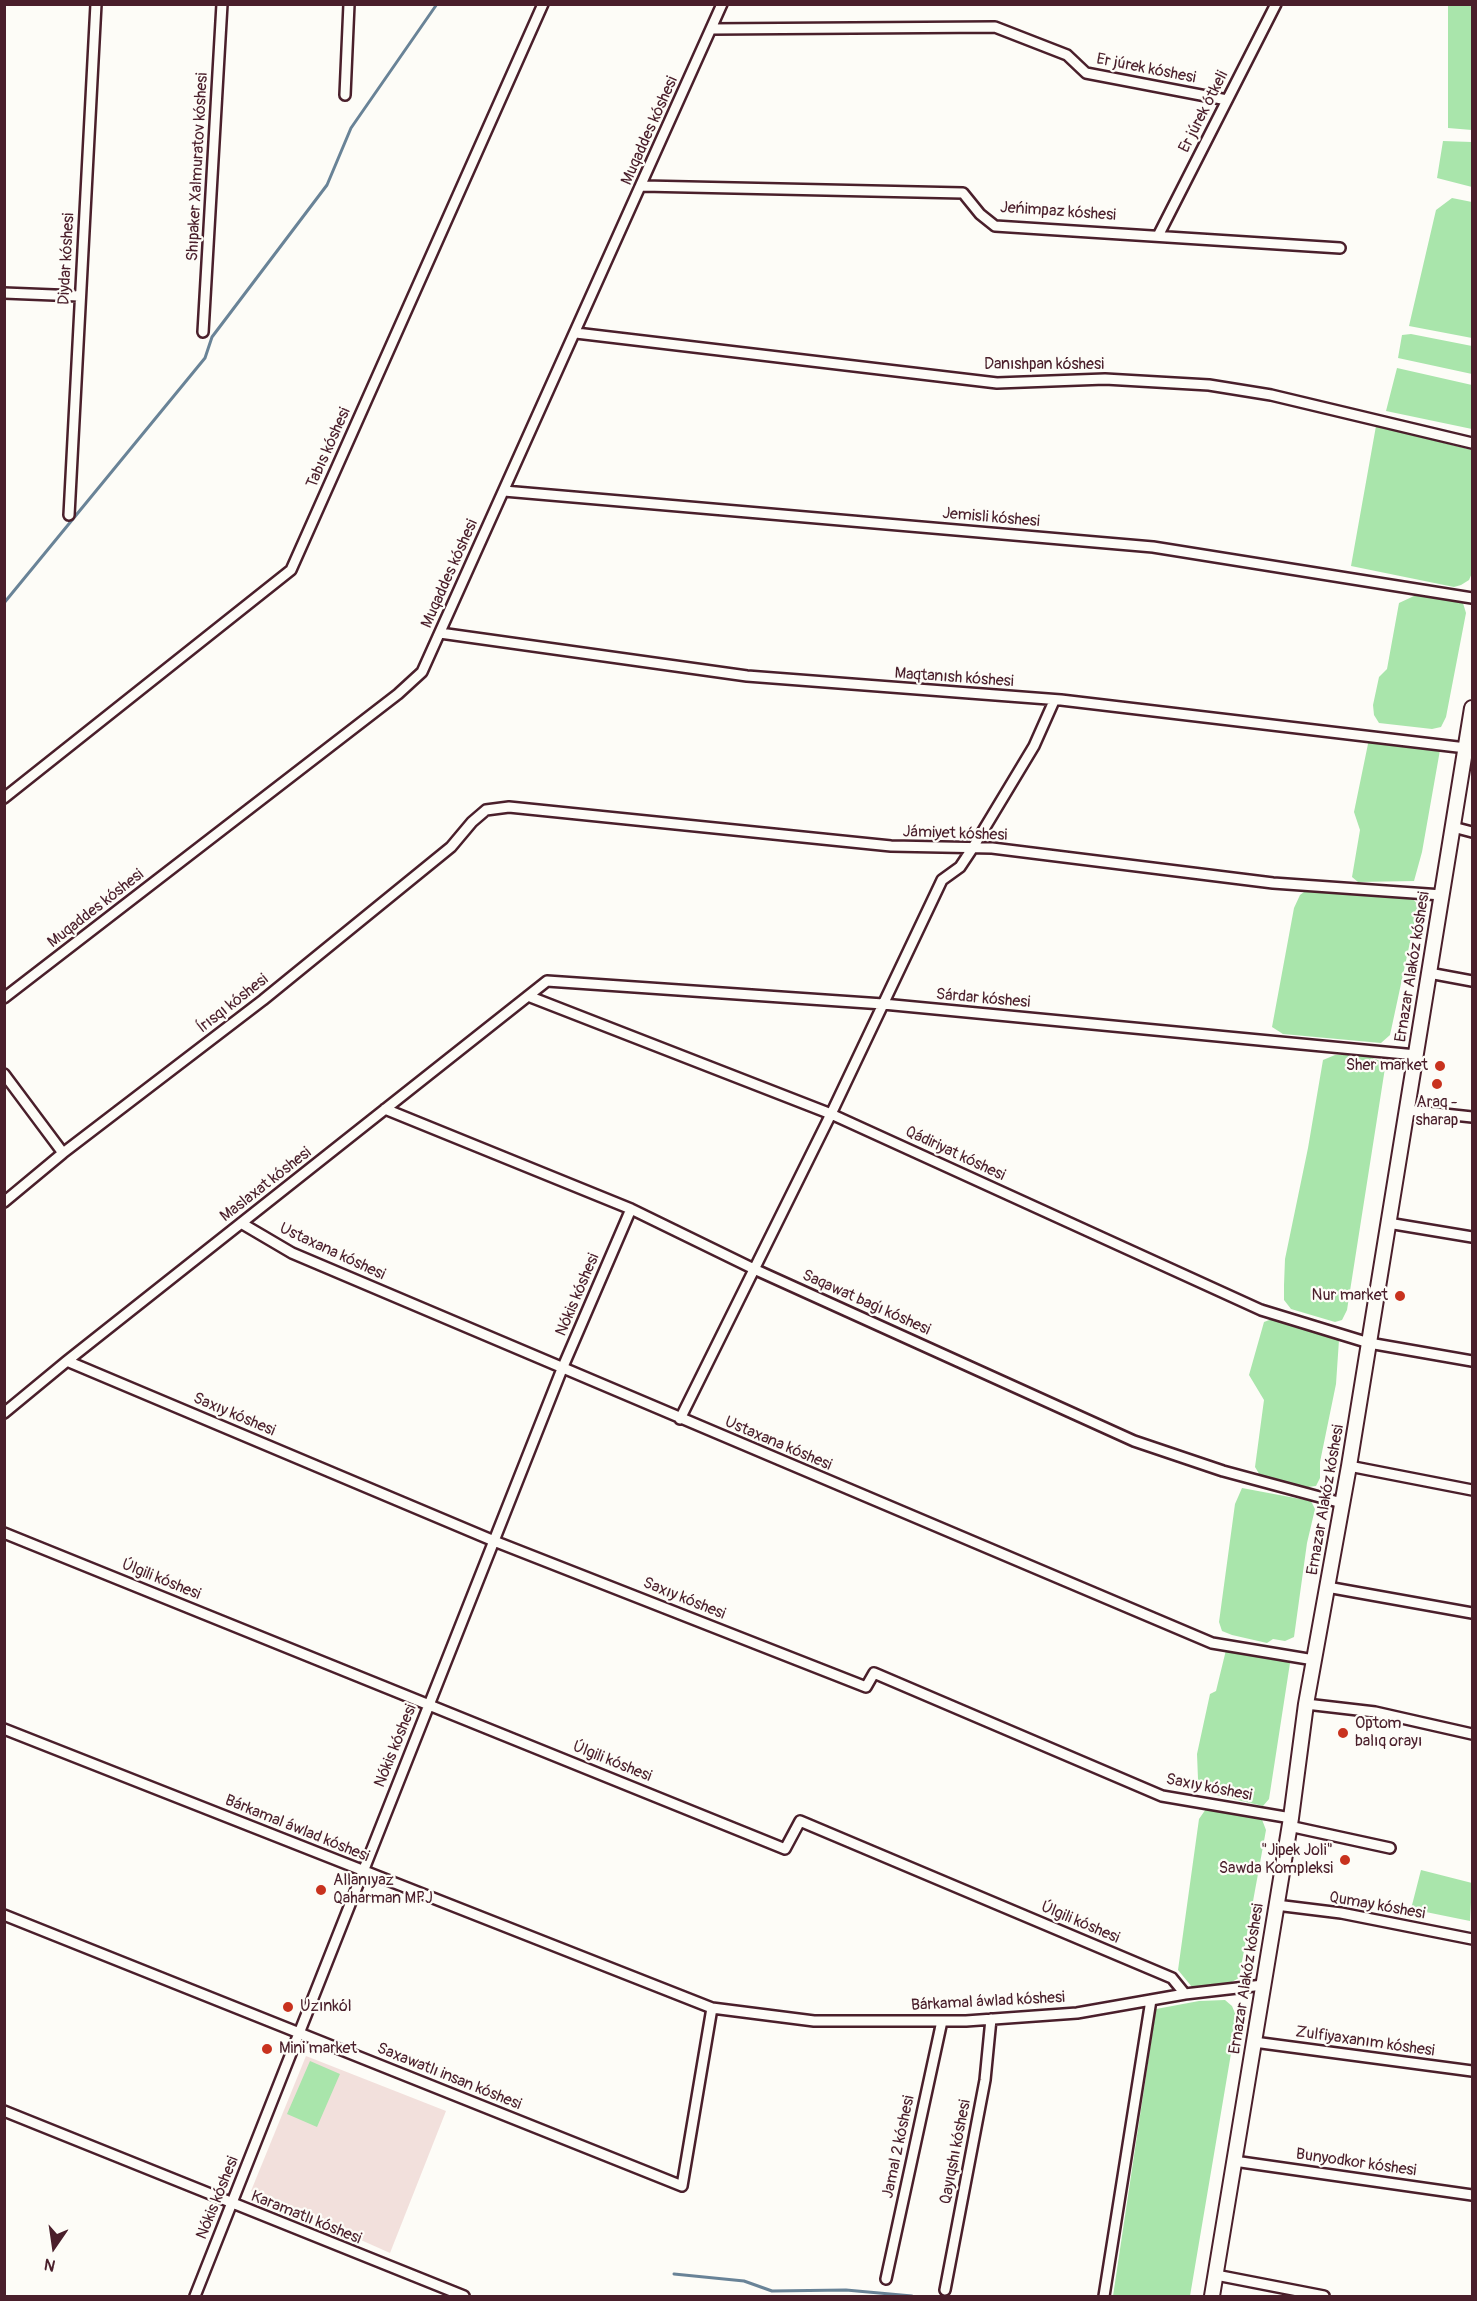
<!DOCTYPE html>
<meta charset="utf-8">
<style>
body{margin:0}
#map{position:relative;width:1477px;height:2301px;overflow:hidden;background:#fdfcf7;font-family:Pangolin,sans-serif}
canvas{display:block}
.frame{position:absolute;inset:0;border:6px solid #4a1f2b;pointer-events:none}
.north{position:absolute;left:24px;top:2217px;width:60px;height:60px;-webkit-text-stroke:4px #fdfcf7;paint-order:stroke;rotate:193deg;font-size:16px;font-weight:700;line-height:24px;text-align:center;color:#4a1f2b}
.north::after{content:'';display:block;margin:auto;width:21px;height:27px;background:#4a1f2b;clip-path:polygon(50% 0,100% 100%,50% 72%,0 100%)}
</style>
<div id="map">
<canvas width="1477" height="2301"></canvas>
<div class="frame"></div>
<div class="north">N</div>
</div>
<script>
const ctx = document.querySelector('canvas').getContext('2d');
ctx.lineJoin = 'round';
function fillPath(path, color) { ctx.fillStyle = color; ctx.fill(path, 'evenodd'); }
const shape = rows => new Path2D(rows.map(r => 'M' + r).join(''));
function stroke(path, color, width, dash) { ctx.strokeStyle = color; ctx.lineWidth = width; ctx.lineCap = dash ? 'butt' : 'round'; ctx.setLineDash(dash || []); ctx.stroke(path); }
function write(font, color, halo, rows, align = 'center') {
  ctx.font = font + ' Pangolin,sans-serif'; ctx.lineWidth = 4.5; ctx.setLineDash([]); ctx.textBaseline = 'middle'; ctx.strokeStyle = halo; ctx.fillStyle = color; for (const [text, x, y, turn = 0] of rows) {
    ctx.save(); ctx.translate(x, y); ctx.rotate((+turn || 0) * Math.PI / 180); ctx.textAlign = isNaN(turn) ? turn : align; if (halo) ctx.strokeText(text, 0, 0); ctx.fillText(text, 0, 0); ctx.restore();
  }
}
fillPath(shape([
 [306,2056,446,2111,390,2253,251,2191]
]), '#f2e0dc');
fillPath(shape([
 [1448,5,1472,5,1472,130,1448,128],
 [1443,141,1472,142,1472,187,1437,178],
 [1452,198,1472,202,1472,338,1409,326,1436,210],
 [1411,334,1472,346,1472,374,1398,358,1402,335],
 [1397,368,1472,385,1472,429,1386,411],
 [1376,426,1472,450,1472,573,1469,580,1461,585,1454,587,1351,566],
 [1430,594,1456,598,1463,603,1466,613,1446,717,1441,727,1432,729,1379,723,1374,715,1373,705,1379,677,1387,669,1399,603,1414,596],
 [1369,739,1440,750,1422,852,1414,881,1358,882,1352,877,1360,830,1354,812],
 [1308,889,1401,896,1413,899,1418,905,1390,1035,1381,1043,1283,1034,1272,1027,1294,908,1300,895],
 [1335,1055,1366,1055,1380,1061,1385,1068,1347,1310,1342,1320,1335,1322,1291,1309,1284,1300,1284,1285,1285,1259,1308,1148,1323,1060],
 [1272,1319,1334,1336,1339,1340,1336,1384,1320,1462,1320,1478,1316,1486,1308,1487,1261,1477,1255,1467,1264,1400,1249,1375,1264,1322],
 [1242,1488,1311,1501,1315,1509,1307,1543,1294,1637,1285,1641,1273,1639,1267,1643,1232,1635,1222,1631,1219,1622,1235,1504],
 [1226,1650,1285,1659,1290,1663,1269,1799,1263,1806,1212,1794,1204,1790,1198,1779,1197,1754,1210,1694,1216,1691],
 [1208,1806,1261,1817,1266,1830,1239,1978,1228,1984,1192,1987,1178,1970,1199,1819],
 [1421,1870,1472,1883,1470,1921,1411,1909],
 [1225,2000,1232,2006,1237,2018,1190,2296,1113,2296,1156,2009,1199,2001],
 [310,2061,340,2074,317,2127,287,2114]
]), '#a9e5ab');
stroke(shape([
 [4,603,205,358,212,337,327,185,351,128,437,4],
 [674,2274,744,2281,772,2291,846,2290,912,2296]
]), '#698397', 3);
const minor = shape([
 [711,29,995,27,1067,55,1086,73,1227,100],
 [345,95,349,4],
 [643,186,963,193,980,214,995,226,1340,248],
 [1159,234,1276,4],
 [4,293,79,296],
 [203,332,222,4],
 [576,333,997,383,1105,379,1209,385,1271,395,1472,443],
 [504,491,1153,547,1472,598],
 [69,515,96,4],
 [440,633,747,676,1061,700,1466,748],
 [4,798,291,570,543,4],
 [1453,827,1472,832],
 [1429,973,1472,981],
 [528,996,831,1114,1261,1310,1369,1343,1472,1361],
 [4,998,398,694,422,672,722,4],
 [4,1074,63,1153],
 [385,1109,631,1209,754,1269,1134,1441,1223,1471,1342,1503],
 [1407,1110,1472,1117],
 [4,1202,63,1153,263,1000,451,847,472,822,486,810,509,807,891,846,992,848,1273,883,1442,895],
 [241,1223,292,1253,1212,1643,1314,1660],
 [1388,1223,1472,1237],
 [67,1361,494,1541,866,1687,874,1673,1162,1796,1291,1818],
 [4,1413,67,1361,547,981,883,1004,1416,1055],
 [680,1419,831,1114,942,880,960,867,972,849,1034,746,1054,701],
 [1349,1466,1472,1490],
 [4,1533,785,1849,800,1821,1172,1978,1185,1994],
 [1327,1587,1472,1613],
 [1306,1704,1375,1712,1472,1734],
 [4,1729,712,2008,814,2021,966,2021,1077,2013,1185,1994,1263,1985],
 [1289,1826,1390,1848],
 [1276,1905,1341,1913,1472,1939],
 [4,1915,682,2186,712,2008],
 [1254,2042,1472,2071],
 [4,2111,464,2296],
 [1234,2161,1472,2195],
 [1216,2275,1324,2296],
 [886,2279,942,2021],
 [945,2290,985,2080,991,2019],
 [195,2296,562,1369,631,1209],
 [1104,2296,1151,2000]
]);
const secondary = shape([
 [1212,2296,1291,1818,1306,1704,1349,1466,1472,708]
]);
stroke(minor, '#4a1f2b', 14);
stroke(secondary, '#4a1f2b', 18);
stroke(minor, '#fdfcf7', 9);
stroke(secondary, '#fdfcf7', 14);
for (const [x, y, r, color] of [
 [1440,1066,6,"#c8321e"],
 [1437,1084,6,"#c8321e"],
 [1400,1296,6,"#c8321e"],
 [1343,1733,6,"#c8321e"],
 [1345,1860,6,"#c8321e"],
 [321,1890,6,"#c8321e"],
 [288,2007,6,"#c8321e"],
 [267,2049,6,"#c8321e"]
]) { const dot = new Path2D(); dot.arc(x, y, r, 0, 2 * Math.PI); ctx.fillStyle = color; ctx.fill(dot); stroke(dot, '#fdfcf7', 2); }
write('16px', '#4a1f2b', '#fdfcf7', [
 ["Er júrek kóshesi",1146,69,11],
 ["Er júrek ótkeli",1204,112,-63],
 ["Muqaddes kóshesi",650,131,-66],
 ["Shıpaker Xalmuratov kóshesi",198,167,-87],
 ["Jeńimpaz kóshesi",1058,212,4],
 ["Diydar kóshesi",67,259,-87],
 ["Danıshpan kóshesi",1044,365],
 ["Tabıs kóshesi",329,448,-66],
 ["Jemisli kóshesi",991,518,5],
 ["Muqaddes kóshesi",450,574,-66],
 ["Maqtanısh kóshesi",954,678,4],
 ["Jámiyet kóshesi",955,834,2],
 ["Muqaddes kóshesi",96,909,-38],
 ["Ernazar Alakóz kóshesi",1413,967,-81],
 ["Sárdar kóshesi",983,999,5],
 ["Írısqı kóshesi",233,1004,-38],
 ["Qádiriyat kóshesi",955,1154,25],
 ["Maslaxat kóshesi",266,1185,-38],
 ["Ustaxana kóshesi",332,1252,25],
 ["Nókis kóshesi",578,1295,-67],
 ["Saqawat baǵı kóshesi",866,1303,24],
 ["Saxıy kóshesi",234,1415,23],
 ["Ustaxana kóshesi",778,1444,23],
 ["Ernazar Alakóz kóshesi",1326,1500,-80],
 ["Úlgili kóshesi",161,1580,22],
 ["Saxıy kóshesi",684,1599,22],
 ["Nókis kóshesi",396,1746,-68],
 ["Úlgili kóshesi",612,1762,22],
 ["Saxıy kóshesi",1209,1788,11],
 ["Bárkamal áwlad kóshesi",297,1829,22],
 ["Qumay kóshesi",1377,1906,10],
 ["Úlgili kóshesi",1080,1923,23],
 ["Ernazar Alakóz kóshesi",1247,1979,-81],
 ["Bárkamal áwlad kóshesi",988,2002,-3],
 ["Zulfiyaxanım kóshesi",1365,2042,8],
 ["Saxawatlı insan kóshesi",449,2077,22],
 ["Jamal 2 kóshesi",899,2147,-78],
 ["Qayıqshı kóshesi",956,2152,-79],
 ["Bunyodkor kóshesi",1356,2163,8],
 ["Nókis kóshesi",218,2198,-68],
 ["Karamatlı kóshesi",306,2218,22]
]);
write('16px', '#4a1f2b', '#fdfcf7', [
 ["Sher market",1428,1066,"right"],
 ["Araq -",1437,1103,"center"],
 ["sharap",1437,1121,"center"],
 ["Nur market",1388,1296,"right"],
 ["Optom",1355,1724],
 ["balıq orayı",1355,1742],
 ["\"Jipek Joli\"",1333,1851,"right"],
 ["Sawda Kompleksi",1333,1869,"right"],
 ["Allanıyaz",333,1881],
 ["Qaharman MPJ",333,1899],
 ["Uzınkól",300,2007],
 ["Mini market",279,2049]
], 'left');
</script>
